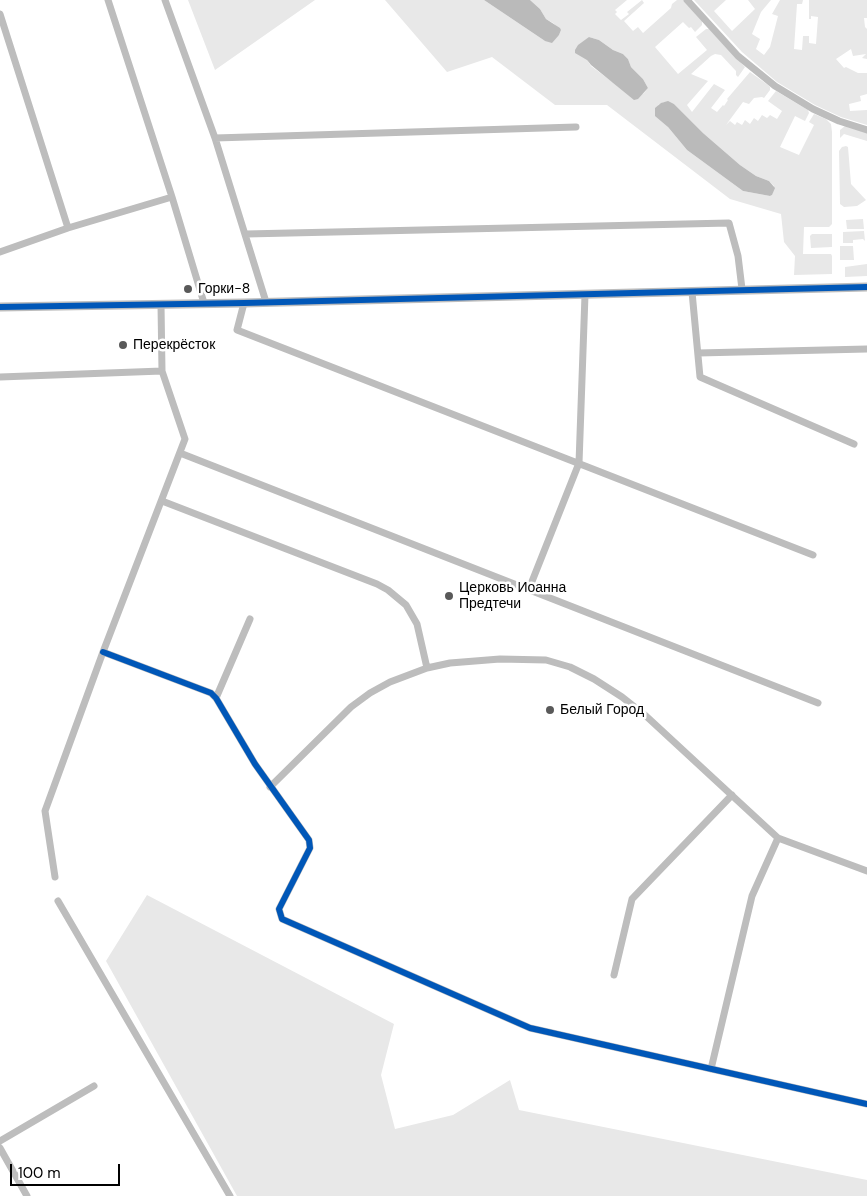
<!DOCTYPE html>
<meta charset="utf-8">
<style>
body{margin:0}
#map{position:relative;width:867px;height:1196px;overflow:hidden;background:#fff;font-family:"DM Sans",sans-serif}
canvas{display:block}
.scale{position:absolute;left:10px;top:1164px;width:110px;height:22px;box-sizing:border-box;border:2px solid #000;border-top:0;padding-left:6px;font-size:15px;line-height:18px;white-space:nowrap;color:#000;-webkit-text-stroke:4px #fff;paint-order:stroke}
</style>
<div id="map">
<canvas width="867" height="1196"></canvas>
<div class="scale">100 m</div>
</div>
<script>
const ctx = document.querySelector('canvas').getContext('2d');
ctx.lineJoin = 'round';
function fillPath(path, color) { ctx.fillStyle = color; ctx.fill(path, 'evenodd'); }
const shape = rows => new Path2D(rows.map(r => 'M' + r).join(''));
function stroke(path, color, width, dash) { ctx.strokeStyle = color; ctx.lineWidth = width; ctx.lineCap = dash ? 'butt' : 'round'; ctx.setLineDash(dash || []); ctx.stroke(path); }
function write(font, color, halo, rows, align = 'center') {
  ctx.font = font + ' "DM Sans",sans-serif'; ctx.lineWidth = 5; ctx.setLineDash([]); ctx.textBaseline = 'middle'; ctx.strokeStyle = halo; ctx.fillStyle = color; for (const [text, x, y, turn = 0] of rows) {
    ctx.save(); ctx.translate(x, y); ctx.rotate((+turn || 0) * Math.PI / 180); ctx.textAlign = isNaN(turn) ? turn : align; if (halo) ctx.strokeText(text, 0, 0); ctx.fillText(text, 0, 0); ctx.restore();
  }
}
fillPath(shape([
 [188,0,315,0,215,70],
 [385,0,484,0,545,41,559,35,561,30,553,23,546,19,540,9,530,0,627,0,615,10,617,12,615,14,621,20,629,14,627,12,642,0,644,3,624,21,633,31,638,27,643,33,671,8,672,4,677,0,683,0,702,21,702,25,695,32,691,27,689,28,683,22,655,47,678,74,707,50,696,37,706,29,709,29,745,67,738,77,736,75,736,71,721,55,715,54,711,56,691,74,708,81,687,105,692,112,714,84,725,90,711,108,717,112,723,105,724,106,728,100,727,99,750,72,768,85,770,87,770,90,764,98,762,97,754,98,749,104,743,102,726,125,730,121,735,125,737,122,742,125,745,120,750,124,754,118,758,121,762,115,767,118,770,115,777,119,782,111,768,101,776,91,808,110,809,113,805,121,795,116,780,147,799,155,814,125,809,122,814,114,826,119,831,124,832,132,832,224,829,227,804,227,803,254,831,254,832,256,832,274,794,275,795,256,784,242,781,214,730,199,607,105,555,105,492,57,447,72],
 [589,37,599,40,613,50,623,54,628,59,631,67,643,79,648,88,644,93,639,96,611,81,591,66,587,60],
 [664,102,674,104,703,133,740,165,756,176,769,181,774,186,772,195,770,196,743,191,687,150,668,127,658,105],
 [694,0,726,0,714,11,732,31,755,9,748,0,771,0,761,12,752,34,760,39,756,49,764,55,770,47,778,16,772,14,780,0,803,0,802,4,797,4,794,49,802,50,803,36,809,36,809,43,816,44,818,17,811,16,811,19,809,19,809,0,867,0,867,18,864,18,865,27,867,29,867,59,862,58,866,54,853,56,851,49,836,59,844,68,846,67,858,73,867,73,867,94,860,96,861,101,849,104,850,111,867,110,867,125,841,117,815,105,777,82,742,52],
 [845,126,867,133,867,141,844,134,840,138,840,130],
 [846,146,848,147,851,184,866,200,857,206,844,207,840,204,839,151,842,147],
 [863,219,864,229,847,229,846,220],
 [864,231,865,241,863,239,853,240,853,243,843,243,843,232],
 [812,234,832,234,832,247,811,248,810,236],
 [840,246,853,246,854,260,840,260],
 [867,264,867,276,845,277,845,267],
 [147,895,394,1024,381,1075,395,1129,453,1115,510,1080,519,1110,867,1180,867,1196,237,1196,106,961]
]), '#e8e8e8');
fillPath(shape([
 [484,0,530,0,540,9,546,19,560,28,561,30,559,35,552,43,545,41],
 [589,37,599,40,613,50,623,54,628,59,631,67,643,79,648,88,638,99,634,100,591,65,587,60,575,53,575,50,578,45],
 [668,101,674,104,703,133,740,165,756,176,769,181,775,188,772,195,770,196,743,191,687,150,668,127,655,116,655,108,661,103]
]), '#bababa');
stroke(shape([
 [108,0,172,197,204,303],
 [165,0,215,138,266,302],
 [687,0,738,56,775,86,813,109,839,121,867,130],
 [0,14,68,228],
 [215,138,576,127],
 [246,234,729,223,738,256,742,289],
 [0,252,68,228,172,197],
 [692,292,700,377,854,444],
 [244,303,237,330,813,555],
 [161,304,162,371],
 [698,353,867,349],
 [0,377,162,371,185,439,103,652,45,811,55,877],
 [180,453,818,703],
 [162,501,377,584,388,590,406,605,417,624,427,668],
 [529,589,579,463,585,295],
 [103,652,211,693,216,698,255,764,309,840,310,848,279,909,282,919,530,1028,867,1104],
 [216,698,250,619],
 [270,787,351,707,370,693,390,682,427,668,450,663,500,659,546,660,570,667,594,679,622,697,646,716,778,838,867,871],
 [58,901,230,1196],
 [614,975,632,899,732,795],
 [711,1069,752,896,778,838],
 [0,1141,94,1086],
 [0,1148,27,1196]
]), '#bdbdbd', 7);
stroke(shape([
 [0,307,244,303,867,287]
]), '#bdbdbd', 9);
stroke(shape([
 [0,307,244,303,867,287],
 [103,652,211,693,216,698,255,764,309,840,310,848,279,909,282,919,530,1028,867,1104]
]), '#0057b8', 6);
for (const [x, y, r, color] of [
 [188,289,5,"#595959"],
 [123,345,5,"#595959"],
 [449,596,5,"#595959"],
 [550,710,5,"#595959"]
]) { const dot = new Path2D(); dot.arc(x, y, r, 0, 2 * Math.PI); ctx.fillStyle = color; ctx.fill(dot); stroke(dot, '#fff', 2); }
write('14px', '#000', '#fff', [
 ["Горки-8",198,289],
 ["Перекрёсток",133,345],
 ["Церковь Иоанна",459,588],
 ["Предтечи",459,604],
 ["Белый Город",560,710]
], 'left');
</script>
